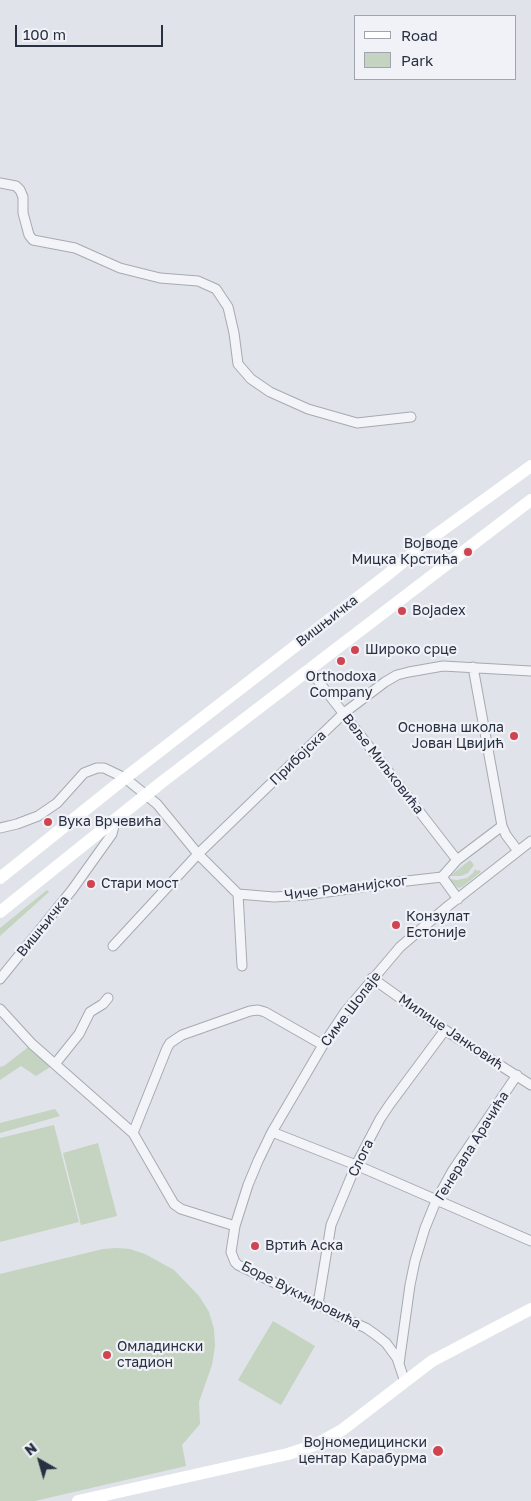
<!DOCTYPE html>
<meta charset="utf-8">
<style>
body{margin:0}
#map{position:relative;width:531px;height:1501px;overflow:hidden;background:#e0e3e9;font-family:"Golos Text",sans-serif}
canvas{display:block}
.legend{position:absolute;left:354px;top:15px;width:162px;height:65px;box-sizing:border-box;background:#f0f2f7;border:1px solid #a0a4ae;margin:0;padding:6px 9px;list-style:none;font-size:15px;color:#283041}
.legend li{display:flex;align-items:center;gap:10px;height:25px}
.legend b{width:25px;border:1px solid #a0a4ae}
.north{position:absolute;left:15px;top:1436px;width:50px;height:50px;-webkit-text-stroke:4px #f0f2f7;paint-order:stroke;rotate:322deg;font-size:14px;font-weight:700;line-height:20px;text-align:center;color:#283041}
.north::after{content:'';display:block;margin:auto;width:18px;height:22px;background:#283041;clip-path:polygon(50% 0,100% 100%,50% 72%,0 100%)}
.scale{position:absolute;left:15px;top:25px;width:148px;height:22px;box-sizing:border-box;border:2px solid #283041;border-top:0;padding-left:6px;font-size:15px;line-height:18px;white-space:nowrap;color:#283041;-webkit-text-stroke:4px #f0f2f7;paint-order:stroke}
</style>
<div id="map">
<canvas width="531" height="1501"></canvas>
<ul class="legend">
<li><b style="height:6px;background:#fff"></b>Road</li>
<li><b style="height:14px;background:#c5d3c1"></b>Park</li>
</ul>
<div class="north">N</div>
<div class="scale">100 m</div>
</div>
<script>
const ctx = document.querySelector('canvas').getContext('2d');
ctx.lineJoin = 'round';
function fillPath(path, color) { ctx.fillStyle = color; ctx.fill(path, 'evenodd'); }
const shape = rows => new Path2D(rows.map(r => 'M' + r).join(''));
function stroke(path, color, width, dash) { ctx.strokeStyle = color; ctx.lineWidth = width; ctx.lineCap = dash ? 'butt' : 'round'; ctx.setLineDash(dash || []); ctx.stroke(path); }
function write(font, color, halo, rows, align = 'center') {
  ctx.font = font + ' "Golos Text",sans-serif'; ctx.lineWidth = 4.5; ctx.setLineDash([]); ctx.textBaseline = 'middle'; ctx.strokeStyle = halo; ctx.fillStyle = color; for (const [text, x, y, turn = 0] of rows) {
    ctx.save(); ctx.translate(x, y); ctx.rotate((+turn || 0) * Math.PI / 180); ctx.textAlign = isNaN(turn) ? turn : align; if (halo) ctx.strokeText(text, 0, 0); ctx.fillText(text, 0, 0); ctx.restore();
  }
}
fillPath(shape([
 [470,860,474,865,468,873,461,876,450,876],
 [475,869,477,871,479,870,481,872,462,887,458,888,451,881,450,879,457,880,467,878,473,873],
 [47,890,49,892,0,936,0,928],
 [32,1044,55,1064,36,1076,21,1066,0,1080,0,1067,4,1066],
 [55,1109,60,1116,0,1133,0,1123],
 [54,1125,79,1222,0,1242,0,1138],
 [98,1143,117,1216,81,1225,63,1153],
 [117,1248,130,1249,145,1254,174,1270,199,1296,209,1312,214,1329,215,1346,212,1365,199,1402,200,1424,182,1445,186,1466,35,1501,0,1501,0,1274,103,1249],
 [273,1321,315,1346,281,1405,238,1380]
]), '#c5d3c1');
const street = shape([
 [0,183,16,186,20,190,23,197,23,213,29,235,33,240,75,248,120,268,160,278,198,281,216,289,228,307,234,333,238,364,251,379,270,392,308,409,357,423,411,417],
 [473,667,502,826,506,835,518,851],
 [309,669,457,860],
 [0,828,17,824,38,816,57,803,84,773,97,768,104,768,125,778,157,804,198,854,238,894,274,897,306,895,398,882,442,877,458,899],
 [442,877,457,860,502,826],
 [238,894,242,966],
 [113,946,198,854,344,713,385,682,397,675,409,672,443,666,531,671],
 [372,978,445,1030,531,1085],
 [0,979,72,890,112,834,114,826,112,822],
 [0,1009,32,1044,133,1133,174,1204,181,1209,235,1226],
 [55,1064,79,1034,90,1012,103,1004,108,998],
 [272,1132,356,1165,531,1241],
 [133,1133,167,1048,170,1043,182,1035,250,1011,258,1010,265,1012,323,1045],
 [318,1304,331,1225,356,1165,380,1119,390,1104,445,1030],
 [399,1364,410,1285,415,1261,425,1228,436,1201,453,1170,517,1075],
 [405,1382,397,1358,386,1343,376,1335,366,1328,339,1316,318,1304,238,1265,235,1262,231,1252,235,1226,248,1185,258,1161,272,1132,323,1045,345,1012,400,947,448,906,531,841]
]);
stroke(street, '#a5aab3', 11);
stroke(street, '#f3f4f7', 9);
stroke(shape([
 [0,878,125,778,387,575,437,534,531,466],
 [0,912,162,782,531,500],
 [78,1501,288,1454,315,1445,342,1430,432,1361,531,1309]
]), '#fff', 12);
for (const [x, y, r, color] of [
 [468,552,5,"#cf4451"],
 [402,611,5,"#cf4451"],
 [355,650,5,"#cf4451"],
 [341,661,5,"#cf4451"],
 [514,736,5,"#cf4451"],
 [48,822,5,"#cf4451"],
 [91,884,5,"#cf4451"],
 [396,925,5,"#cf4451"],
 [255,1246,5,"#cf4451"],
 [107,1355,5,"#cf4451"],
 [438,1451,6,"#cf4451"]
]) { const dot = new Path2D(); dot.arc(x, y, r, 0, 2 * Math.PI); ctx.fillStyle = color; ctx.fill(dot); stroke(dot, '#f0f2f7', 2); }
write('14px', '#283041', '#f0f2f7', [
 ["Војводе",458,544,"right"],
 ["Мицка Крстића",458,560,"right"],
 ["Bojadex",412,611],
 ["Широко срце",365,650],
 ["Orthodoxa",341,677,"center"],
 ["Company",341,693,"center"],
 ["Основна школа",504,728,"right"],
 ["Јован Цвијић",504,744,"right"],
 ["Вука Врчевића",58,822],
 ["Стари мост",101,884],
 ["Конзулат",406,917],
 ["Естоније",406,933],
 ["Вртић Аска",265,1246],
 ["Омладински",117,1347],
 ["стадион",117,1363],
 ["Војномедицински",427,1443,"right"],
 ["центар Карабурма",427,1459,"right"]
], 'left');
write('14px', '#283041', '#f0f2f7', [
 ["Вишњичка",327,621,-38],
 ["Прибојска",298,758,-44],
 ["Веље Миљковића",383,764,52],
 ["Чиче Романијског",346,888,-7],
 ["Вишњичка",43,926,-51],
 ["Симе Шолаје",351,1009,-53],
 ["Милице Јанковић",451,1032,34],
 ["Генерала Арачића",472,1146,-58],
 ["Слога",361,1158,-64],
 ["Боре Вукмировића",301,1295,27]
]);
</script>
